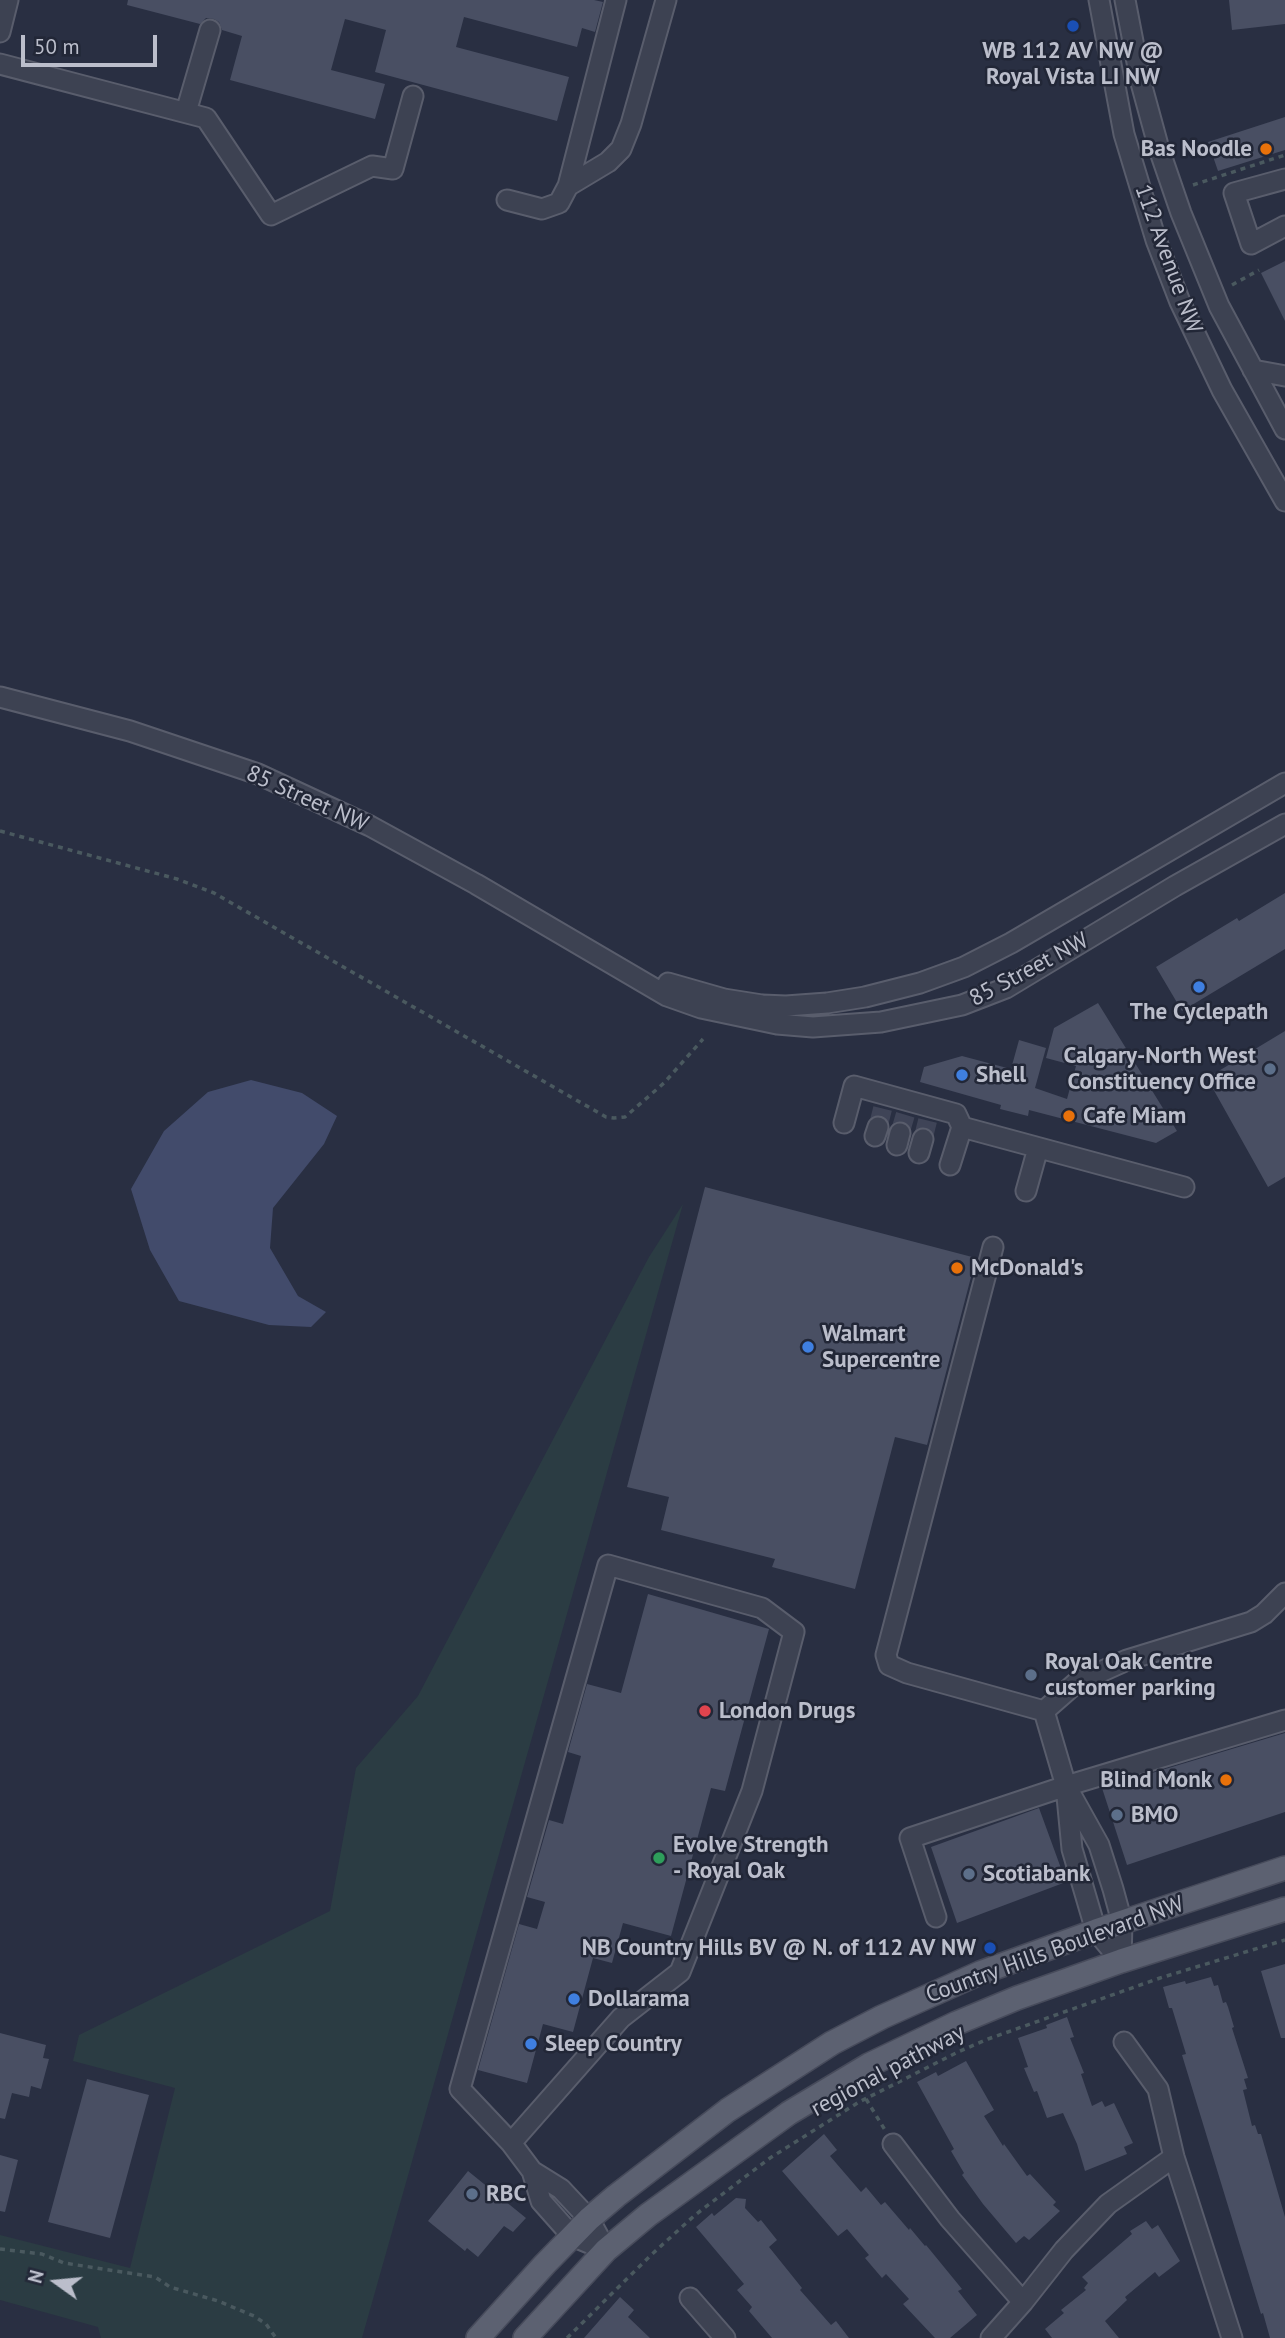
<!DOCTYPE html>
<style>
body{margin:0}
#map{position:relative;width:1285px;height:2338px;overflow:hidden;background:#292f42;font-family:"PT Sans",sans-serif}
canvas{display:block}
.north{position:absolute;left:21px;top:2247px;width:70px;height:70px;-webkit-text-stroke:5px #222737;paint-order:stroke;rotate:285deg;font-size:19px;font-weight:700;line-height:28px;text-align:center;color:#bbbecb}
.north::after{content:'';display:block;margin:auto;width:24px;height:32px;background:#bbbecb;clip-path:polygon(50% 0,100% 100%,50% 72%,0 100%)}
.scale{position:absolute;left:21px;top:35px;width:136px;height:32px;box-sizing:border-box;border:4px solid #bbbecb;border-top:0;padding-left:9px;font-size:21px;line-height:24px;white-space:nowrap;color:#bbbecb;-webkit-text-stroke:5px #222737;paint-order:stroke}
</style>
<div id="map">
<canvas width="1285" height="2338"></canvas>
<div class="north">N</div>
<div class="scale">50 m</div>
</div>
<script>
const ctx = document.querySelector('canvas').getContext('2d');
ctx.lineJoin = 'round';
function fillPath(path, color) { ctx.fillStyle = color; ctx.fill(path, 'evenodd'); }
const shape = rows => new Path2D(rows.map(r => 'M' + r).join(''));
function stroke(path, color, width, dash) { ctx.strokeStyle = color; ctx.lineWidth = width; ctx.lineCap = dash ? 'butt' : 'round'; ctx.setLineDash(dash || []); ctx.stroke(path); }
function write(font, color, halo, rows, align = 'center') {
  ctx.font = font + ' "PT Sans",sans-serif'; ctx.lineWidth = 5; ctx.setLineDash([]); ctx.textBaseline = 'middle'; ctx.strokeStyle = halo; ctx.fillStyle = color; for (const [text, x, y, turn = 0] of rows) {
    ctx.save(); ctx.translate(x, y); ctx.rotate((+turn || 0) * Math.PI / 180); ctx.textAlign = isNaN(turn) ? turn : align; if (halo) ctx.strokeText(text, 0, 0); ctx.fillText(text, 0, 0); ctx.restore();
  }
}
fillPath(shape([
 [683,1204,362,2338,101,2338,98,2327,0,2300,0,2235,130,2268,175,2088,73,2061,79,2035,330,1911,356,1768,418,1696,649,1257]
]), '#2b3c43');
fillPath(shape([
 [251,1080,302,1093,337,1116,324,1144,273,1208,270,1248,298,1296,326,1312,311,1327,269,1325,179,1301,150,1250,131,1189,164,1131,208,1092]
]), '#424b6b');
fillPath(shape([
 [128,0,594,0,603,2,595,32,582,28,577,47,464,17,456,47,569,77,557,121,375,72,386,30,345,19,331,70,385,84,375,119,230,80,242,36,222,30,219,22,214,19,206,18,200,24,127,5],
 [1229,0,1285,0,1285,24,1232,30],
 [1285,117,1285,150,1218,171,1208,142],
 [1285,261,1285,321,1261,273],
 [1285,893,1285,949,1182,1011,1156,967,1237,918,1239,921],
 [1098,1003,1177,1131,1156,1143,1029,1110,1028,1116,1000,1109,1001,1105,920,1082,924,1067,962,1056,1011,1069,1019,1040,1046,1048,1035,1088,1067,1099,1076,1066,1046,1058,1054,1028],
 [1285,1031,1285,1177,1268,1187,1207,1078],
 [705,1187,976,1258,927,1445,895,1437,855,1589,772,1567,775,1559,661,1530,669,1497,627,1487],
 [648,1594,769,1629,725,1791,711,1788,671,1936,623,1923,612,1963,593,1958,573,2032,543,2024,527,2083,478,2070,519,1924,537,1929,545,1902,527,1897,549,1820,563,1824,581,1756,568,1752,587,1684,621,1693],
 [1285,1733,1285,1812,1127,1865,1102,1788],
 [1039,1808,1066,1882,957,1923,931,1847],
 [1285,1964,1285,2038,1281,2038,1261,1971],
 [1211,1977,1214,1986,1218,1985,1223,2003,1226,2002,1228,2007,1234,2027,1232,2028,1248,2078,1244,2079,1247,2089,1243,2090,1252,2126,1255,2125,1258,2134,1261,2134,1285,2217,1285,2338,1270,2338,1263,2313,1261,2314,1182,2055,1186,2054,1172,2008,1169,2008,1163,1987,1185,1981,1186,1984],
 [1067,2017,1074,2037,1070,2038,1084,2073,1081,2074,1092,2106,1102,2101,1105,2107,1114,2103,1133,2143,1124,2147,1127,2154,1085,2171,1077,2144,1063,2113,1047,2118,1037,2091,1034,2092,1024,2068,1028,2067,1018,2038,1047,2028,1046,2025],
 [0,2033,46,2045,43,2058,49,2059,41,2089,31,2086,29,2097,12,2093,5,2119,0,2118],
 [966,2061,994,2110,984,2116,1003,2146,1004,2144,1027,2176,1030,2174,1056,2202,1053,2205,1060,2211,1029,2240,1024,2236,1016,2243,983,2204,962,2175,964,2173,951,2151,954,2149,917,2082,936,2072,938,2076],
 [87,2079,149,2095,110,2238,48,2222],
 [824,2134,837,2150,830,2156,861,2192,866,2187,881,2205,885,2202,909,2230,910,2228,925,2246,926,2245,962,2289,958,2291,977,2315,950,2338,935,2338,903,2304,909,2299,886,2274,882,2278,865,2258,869,2255,847,2229,838,2236,782,2171],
 [0,2155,18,2160,5,2212,0,2211],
 [468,2171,526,2218,513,2232,504,2226,478,2257,467,2248,465,2251,428,2221],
 [736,2198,746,2199,745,2208,758,2222,761,2220,777,2240,769,2247,802,2288,800,2290,831,2325,836,2321,849,2338,772,2338,749,2311,752,2307,737,2290,744,2284,696,2227,712,2213,714,2216],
 [1146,2221,1152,2229,1158,2225,1180,2261,1159,2277,1155,2272,1125,2297,1127,2300,1105,2321,1119,2338,1052,2338,1045,2329,1064,2313,1061,2310,1086,2290,1084,2288,1088,2283,1082,2277,1132,2234,1130,2231],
 [620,2297,634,2310,628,2317,650,2338,584,2338]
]), '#494f63');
stroke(shape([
 [878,1127,884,1103],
 [900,1133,907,1109],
 [923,1139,929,1115]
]), '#3f4457', 19, [19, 10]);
const minor = shape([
 [1099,0,1124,134,1156,240,1180,302,1222,390,1285,501],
 [1125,0,1141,83,1159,149,1181,213,1219,306,1285,429],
 [0,32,8,0],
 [0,64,206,118,271,215,372,166,393,169,413,96],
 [186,112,210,30],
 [1285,179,1234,193,1251,244,1285,226],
 [568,186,608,162,621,149,631,124,666,0],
 [507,200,542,209,559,203,568,186,616,0],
 [1253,370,1285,376],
 [0,697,130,731,258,774,370,826,476,884,667,996,701,1008,777,1024,813,1027,881,1022,962,1005,1006,988,1175,886,1285,824],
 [668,983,724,999,762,1005,786,1006,827,1003,865,997,920,983,964,967,1011,943,1285,783],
 [844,1123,854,1086,956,1114,962,1127],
 [875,1136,878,1127],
 [897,1145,900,1133],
 [919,1153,923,1139],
 [950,1165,962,1127,1184,1187],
 [1026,1191,1038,1148],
 [993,1247,886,1655,889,1665,907,1673,1044,1711],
 [1044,1711,1076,1683,1127,1660,1251,1622,1264,1614,1285,1593],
 [1044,1711,1066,1786,1072,1849,1096,1931,1121,1961],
 [1070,1793,1099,1845,1113,1889,1122,1922,1121,1961],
 [936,1917,910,1838,1066,1786,1285,1720],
 [1124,2042,1158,2089,1174,2157,1232,2338],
 [511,2143,460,2089,608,1565,762,1608,794,1632,752,1791,680,1972,621,2018,511,2143,532,2171,541,2201,572,2236,606,2250],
 [893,2144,950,2219,1023,2302],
 [532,2171,561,2189,589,2219,606,2250],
 [690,2298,725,2338],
 [991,2338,1023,2302,1064,2250,1108,2204,1174,2157]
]);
const major = shape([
 [478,2338,545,2264,589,2219,616,2196,728,2110,832,2043,882,2017,980,1973,1096,1931,1285,1868],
 [525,2338,606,2250,648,2215,789,2113,869,2065,957,2023,1017,1998,1121,1961,1285,1909]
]);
stroke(minor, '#595d6c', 23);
stroke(major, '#474b5b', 26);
stroke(shape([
 [1193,185,1285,155],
 [1232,285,1259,270],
 [0,831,177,879,214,893,606,1117,614,1118,625,1117,664,1083,703,1039],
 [866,2099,885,2130],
 [0,2249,42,2254,64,2263,155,2277,170,2287,218,2301,254,2316,266,2324,276,2338],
 [567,2338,650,2256,695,2215,770,2158,859,2102,958,2052,988,2039,1160,1978,1285,1940]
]), '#4a595f', 3.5, [5, 5]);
stroke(minor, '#3d4252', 19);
stroke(major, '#5c6171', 23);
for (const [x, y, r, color] of [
 [1073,26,7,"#1a4fb4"],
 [1266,149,7,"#e8710a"],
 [1199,987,7,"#3f7fe0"],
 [1270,1069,7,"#5c6f8a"],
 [962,1075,7,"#3f7fe0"],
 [1069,1116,7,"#e8710a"],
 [957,1268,7,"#e8710a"],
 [808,1347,7,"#3f7fe0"],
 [1031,1675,7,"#5c6f8a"],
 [705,1711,7,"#e0444e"],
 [1226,1780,7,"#e8710a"],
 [1117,1815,7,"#5c6f8a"],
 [659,1858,7,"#2e9e5b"],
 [969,1874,7,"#5c6f8a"],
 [990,1948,7,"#1a4fb4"],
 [574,1999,7,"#3f7fe0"],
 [531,2044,7,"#3f7fe0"],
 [472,2194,7,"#5c6f8a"]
]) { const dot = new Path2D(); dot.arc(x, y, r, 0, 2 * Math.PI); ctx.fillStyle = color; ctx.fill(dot); stroke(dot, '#222737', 2.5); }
write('bold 23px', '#bbbecb', '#222737', [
 ["WB 112 AV NW @",1073,51,"center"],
 ["Royal Vista LI NW",1073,77,"center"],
 ["Bas Noodle",1252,149,"right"],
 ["The Cyclepath",1199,1012,"center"],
 ["Calgary-North West",1256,1056,"right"],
 ["Constituency Office",1256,1082,"right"],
 ["Shell",976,1075],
 ["Cafe Miam",1083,1116],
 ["McDonald's",971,1268],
 ["Walmart",822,1334],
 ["Supercentre",822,1360],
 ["Royal Oak Centre",1045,1662],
 ["customer parking",1045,1688],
 ["London Drugs",719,1711],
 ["Blind Monk",1212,1780,"right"],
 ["BMO",1131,1815],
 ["Evolve Strength",673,1845],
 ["- Royal Oak",673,1871],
 ["Scotiabank",983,1874],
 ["NB Country Hills BV @ N. of 112 AV NW",976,1948,"right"],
 ["Dollarama",588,1999],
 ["Sleep Country",545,2044],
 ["RBC",486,2194]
], 'left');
write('23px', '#bbbecb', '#222737', [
 ["112 Avenue NW",1168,259,70],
 ["85 Street NW",307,799,24],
 ["85 Street NW",1029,970,-28],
 ["Country Hills Boulevard NW",1055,1950,-20],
 ["regional pathway",888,2071,-28]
]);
</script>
